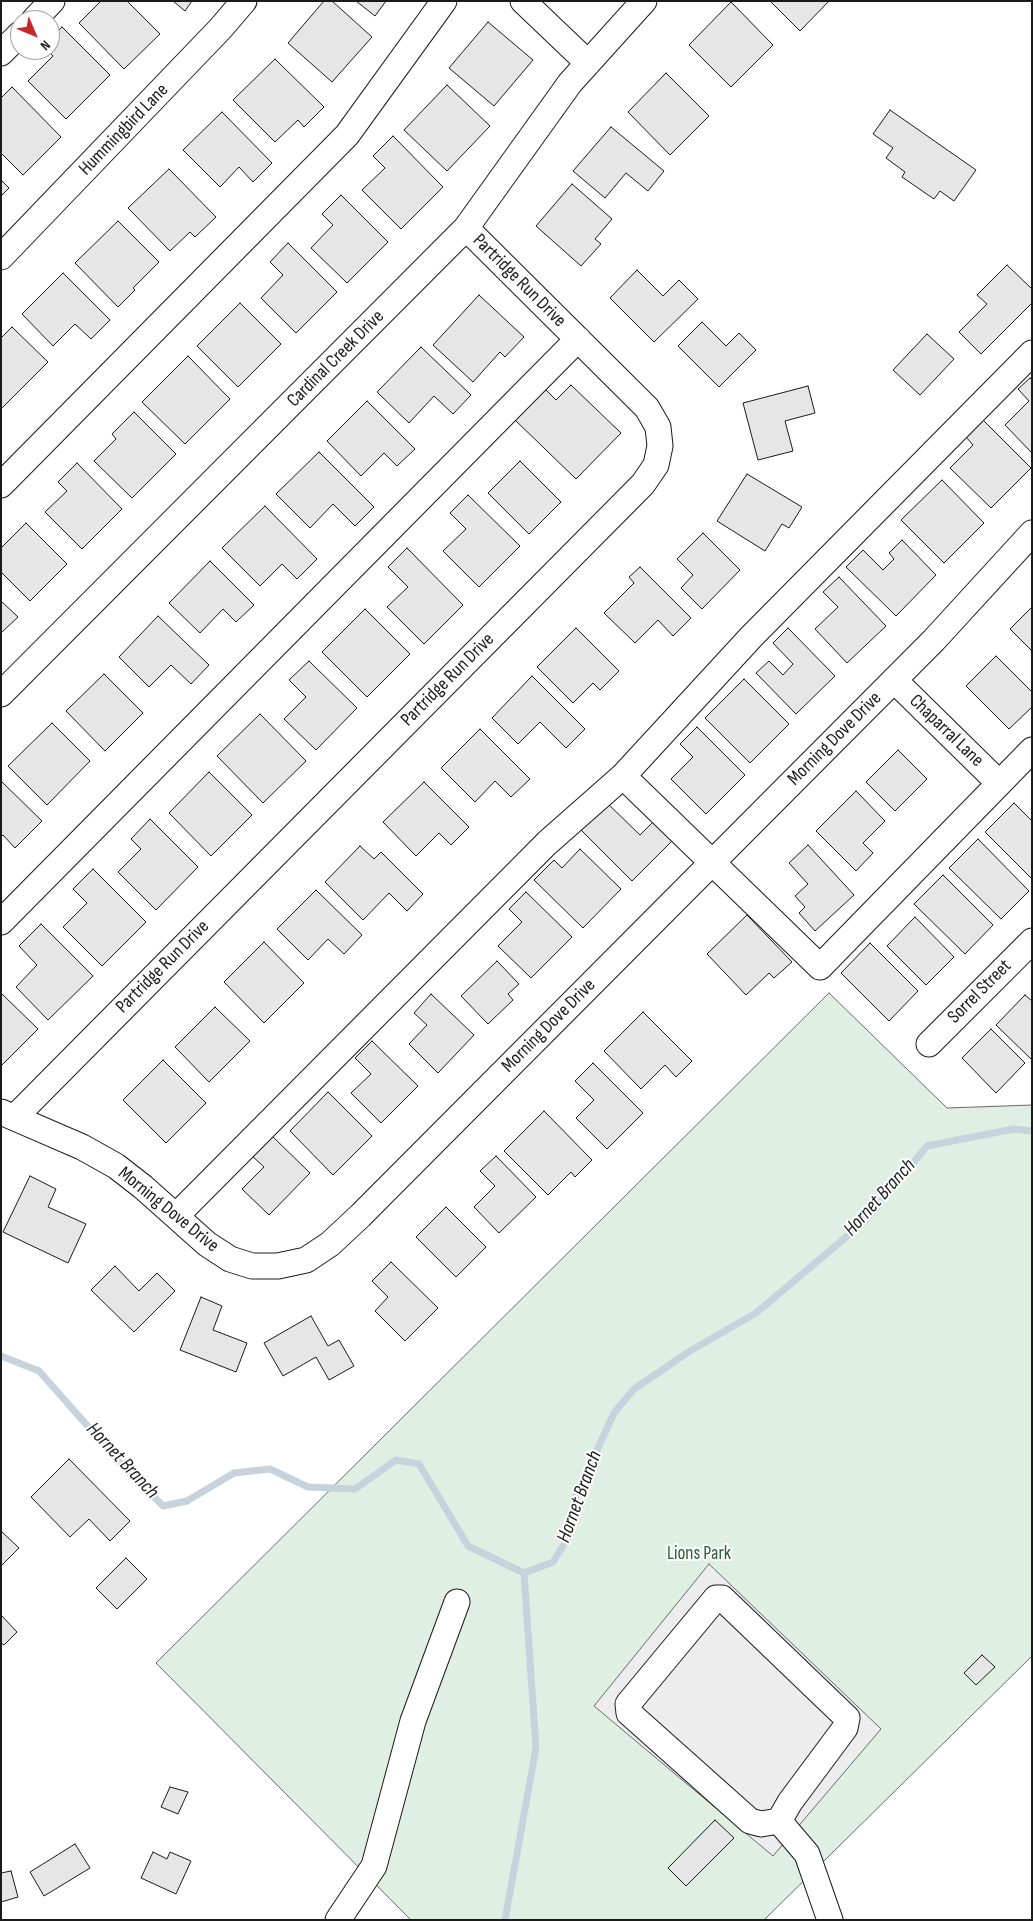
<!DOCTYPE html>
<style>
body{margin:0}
#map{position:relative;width:1033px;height:1921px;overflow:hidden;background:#fff;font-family:"Sofia Sans Condensed",sans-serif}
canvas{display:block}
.frame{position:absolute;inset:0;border:2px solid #1a1a1a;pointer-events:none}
.north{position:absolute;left:10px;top:10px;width:50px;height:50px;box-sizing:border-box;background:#fff;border:1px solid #a3a3a3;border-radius:50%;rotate:135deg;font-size:14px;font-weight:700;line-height:20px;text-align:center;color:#1a1a1a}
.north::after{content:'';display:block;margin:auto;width:18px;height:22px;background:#c62828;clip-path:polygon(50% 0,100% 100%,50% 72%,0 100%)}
</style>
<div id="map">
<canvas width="1033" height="1921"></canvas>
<div class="frame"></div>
<div class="north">N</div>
</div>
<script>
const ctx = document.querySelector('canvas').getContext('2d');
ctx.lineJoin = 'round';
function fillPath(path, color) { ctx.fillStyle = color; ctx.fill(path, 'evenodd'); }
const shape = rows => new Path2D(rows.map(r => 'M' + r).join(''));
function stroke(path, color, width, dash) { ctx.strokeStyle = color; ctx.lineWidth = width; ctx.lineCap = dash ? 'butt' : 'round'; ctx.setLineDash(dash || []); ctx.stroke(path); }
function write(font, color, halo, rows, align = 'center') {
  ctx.font = font + ' "Sofia Sans Condensed",sans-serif'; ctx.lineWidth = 4; ctx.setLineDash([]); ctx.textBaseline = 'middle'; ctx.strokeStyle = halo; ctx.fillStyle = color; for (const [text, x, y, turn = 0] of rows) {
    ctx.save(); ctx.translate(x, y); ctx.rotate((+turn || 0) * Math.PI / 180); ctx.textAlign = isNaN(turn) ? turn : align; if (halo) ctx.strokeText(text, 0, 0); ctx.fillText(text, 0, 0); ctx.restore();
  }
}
const green = shape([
 [829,993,947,1108,1032,1105,1032,1656,764,1920,411,1920,156,1663,829,993]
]);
fillPath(green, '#e0efe3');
stroke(green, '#6a6a6a', 1);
const parking = shape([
 [709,1564,881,1729,773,1856,594,1706,709,1564]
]);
fillPath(parking, '#ededed');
stroke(parking, '#6a6a6a', 1);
stroke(shape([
 [1,1356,39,1371,123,1466,163,1506,187,1501,234,1473,270,1469,308,1487,355,1489,396,1460,419,1464,468,1546,524,1573,553,1562,568,1538,576,1496,614,1413,634,1389,690,1351,756,1313,864,1222,927,1146,1014,1129,1032,1131],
 [505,1920,536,1748,524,1573]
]), '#c6d2dc', 7);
const building = shape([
 [101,1,127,1,160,34,124,69,79,23,101,1],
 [173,1,192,1,185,11,173,1],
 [324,1,332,1,372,37,332,82,288,43,324,1],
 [356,1,386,1,375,16,356,1],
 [770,1,829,1,800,31,770,1],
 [731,2,773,45,731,87,689,45,731,2],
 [488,22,533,60,494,106,449,68,488,22],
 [62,27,110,75,66,119,28,81,53,56,47,50,50,50,50,39,62,27],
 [275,59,324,107,304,127,298,120,275,142,233,100,275,59],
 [666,73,709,116,670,155,628,112,666,73],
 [447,85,490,126,447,171,404,130,447,85],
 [12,87,61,137,23,175,1,153,1,98,12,87],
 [890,110,976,170,954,201,940,191,934,199,902,177,905,172,886,158,893,148,873,134,890,110],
 [222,112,272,163,253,182,239,167,220,187,183,150,222,112],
 [611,127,664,171,648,191,626,173,605,198,573,171,611,127],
 [393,136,443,187,401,229,362,190,385,168,373,156,393,136],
 [169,169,216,217,195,237,190,232,170,251,128,208,169,169],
 [1,180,9,188,1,196,1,180],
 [572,184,612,219,595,239,601,244,581,266,536,226,572,184],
 [341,195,388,242,347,283,311,248,333,225,322,214,341,195],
 [118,221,159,262,133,288,135,290,118,307,75,263,118,221],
 [288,243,337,292,296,333,261,298,283,275,270,262,288,243],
 [1007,265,1032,289,1032,303,981,354,959,332,987,304,977,295,1007,265],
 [637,270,663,296,679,280,698,299,654,342,610,298,637,270],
 [63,273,110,320,91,339,75,324,53,346,22,314,63,273],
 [479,295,524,337,505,357,500,352,473,382,433,345,479,295],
 [240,303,281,344,238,387,197,346,240,303],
 [702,322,726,346,739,333,756,350,719,387,678,346,702,322],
 [12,327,48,362,1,409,1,338,12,327],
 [927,334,954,359,920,395,893,370,927,334],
 [421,347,471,395,453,414,434,396,409,423,377,392,421,347],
 [188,356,230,399,185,444,142,402,188,356],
 [1030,378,1032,380,1032,453,1005,425,1029,401,1018,389,1030,378],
 [571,385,621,433,576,479,514,419,544,388,556,400,571,385],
 [808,386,815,413,785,421,793,451,758,460,743,403,808,386],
 [367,401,415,449,397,466,384,453,361,476,327,441,367,401],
 [134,412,176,454,132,498,94,461,116,439,112,434,134,412],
 [983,420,1031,468,991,508,950,468,973,445,966,437,983,420],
 [319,452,374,507,355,526,333,504,310,528,276,494,319,452],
 [520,461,561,502,529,534,488,493,520,461],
 [77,463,122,509,82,549,45,512,67,491,58,482,77,463],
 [747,474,802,507,789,528,782,524,765,551,717,521,747,474],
 [942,480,984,523,944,563,901,520,942,480],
 [468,495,520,546,479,587,443,551,466,529,450,513,468,495],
 [265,506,317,559,297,579,282,564,260,586,222,548,265,506],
 [26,523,67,564,30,601,1,572,1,548,26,523],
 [703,533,740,570,702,609,681,588,693,575,677,559,703,533],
 [902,540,936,575,896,616,846,567,863,550,883,570,894,559,889,553,902,540],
 [407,548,463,605,424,644,387,607,408,587,388,567,407,548],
 [210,561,254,605,236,622,223,609,200,633,169,603,210,561],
 [640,567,691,618,673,636,658,620,635,643,604,613,634,583,629,577,640,567],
 [839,577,886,626,847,663,815,629,838,607,823,592,839,577],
 [1,601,18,617,1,633,1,601],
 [1032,607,1032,651,1010,629,1032,607],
 [365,609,410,654,367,697,322,652,365,609],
 [158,616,209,665,191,684,171,665,149,687,119,657,158,616],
 [576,628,619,671,600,690,593,683,573,703,537,667,576,628],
 [788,628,835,676,796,714,756,673,769,661,783,675,793,664,773,643,788,628],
 [996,656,1032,692,1032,707,1009,729,966,686,996,656],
 [309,661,357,708,316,750,284,719,306,697,289,680,309,661],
 [104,674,143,713,105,751,66,711,104,674],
 [532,676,585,729,566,748,540,722,518,744,492,718,532,676],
 [744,679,789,724,750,763,705,718,744,679],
 [260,714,306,761,263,803,217,756,260,714],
 [52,723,90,761,47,805,8,766,52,723],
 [697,727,745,775,706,814,671,779,693,757,680,744,697,727],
 [480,729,530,779,511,797,495,781,475,802,441,768,480,729],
 [898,750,927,779,895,811,866,782,898,750],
 [209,772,252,815,211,856,169,813,209,772],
 [1,781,42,821,15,848,3,835,1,837,1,781],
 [424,782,469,827,451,845,439,833,416,856,383,822,424,782],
 [856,791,885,821,863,843,873,853,856,871,816,831,856,791],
 [605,801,640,835,654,821,673,840,632,881,578,827,605,801],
 [1014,803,1032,821,1032,879,985,832,1014,803],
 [150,819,198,867,156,910,118,872,141,849,131,839,150,819],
 [978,839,1029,891,1001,919,949,868,978,839],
 [808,845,854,895,815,931,799,913,805,907,795,896,808,884,789,863,808,845],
 [360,846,374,859,381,852,423,894,407,911,389,893,363,920,325,882,360,846],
 [580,849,621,889,583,928,534,880,554,860,562,868,580,849],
 [93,869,146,922,102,966,63,927,87,903,73,889,93,869],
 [943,875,993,925,965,954,914,904,943,875],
 [316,890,362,935,344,954,328,939,308,960,277,929,316,890],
 [526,892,572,937,531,978,498,946,522,922,509,909,526,892],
 [747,915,792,962,774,978,769,973,746,995,707,954,747,915],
 [915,917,954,957,926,985,887,946,915,917],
 [41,924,93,976,48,1020,16,987,37,965,19,946,41,924],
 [264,942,304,983,264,1023,224,982,264,942],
 [870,943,918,991,889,1021,841,973,870,943],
 [497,961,519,984,508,994,513,1000,488,1024,461,996,497,961],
 [1,993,38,1029,1,1066,1,993],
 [431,994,474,1035,438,1073,409,1044,427,1025,414,1013,431,994],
 [1025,995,1032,1001,1032,1060,996,1025,1025,995],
 [215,1007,250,1041,209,1082,175,1047,215,1007],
 [643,1012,692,1061,676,1077,665,1065,641,1089,604,1051,643,1012],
 [991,1029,1025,1063,996,1093,962,1058,991,1029],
 [372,1041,418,1086,381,1123,351,1093,371,1074,355,1058,372,1041],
 [163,1060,206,1103,166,1143,123,1100,163,1060],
 [593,1063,643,1113,607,1149,576,1118,594,1100,575,1081,593,1063],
 [328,1092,372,1136,333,1175,290,1131,328,1092],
 [544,1111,592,1160,575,1177,571,1172,548,1195,504,1151,544,1111],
 [270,1134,310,1173,269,1215,242,1189,264,1167,250,1154,270,1134],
 [496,1156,536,1197,499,1233,474,1207,495,1186,480,1171,496,1156],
 [30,1176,56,1189,48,1207,86,1224,68,1263,3,1232,30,1176],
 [446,1207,486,1247,456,1277,416,1237,446,1207],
 [391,1262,438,1308,405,1341,375,1311,388,1297,372,1281,391,1262],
 [115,1266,139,1291,157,1273,175,1291,134,1332,91,1290,115,1266],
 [201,1297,222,1306,213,1330,247,1343,236,1372,180,1350,201,1297],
 [311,1316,328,1346,339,1340,354,1366,329,1380,316,1357,283,1376,264,1343,311,1316],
 [69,1459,130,1521,110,1541,89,1519,70,1537,31,1497,69,1459],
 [1,1531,19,1548,1,1566,1,1531],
 [126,1558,147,1579,117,1609,96,1588,126,1558],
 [1,1615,17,1632,4,1645,1,1643,1,1615],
 [982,1655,995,1667,976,1685,964,1673,982,1655],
 [170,1787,188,1792,178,1814,161,1807,170,1787],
 [715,1820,734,1838,686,1886,668,1868,715,1820],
 [75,1844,90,1868,44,1896,30,1872,75,1844],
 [153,1852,167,1859,170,1852,191,1861,176,1894,141,1878,153,1852],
 [11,1871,18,1897,1,1902,1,1873,11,1871]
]);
fillPath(building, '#e6e6e6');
stroke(building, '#1a1a1a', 1);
const minor = shape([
 [523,1,588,63],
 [34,20,52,1],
 [1,53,20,34],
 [1,257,220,29,244,1],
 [1,485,347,135,444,1],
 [894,680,998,782],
 [1,694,466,228,570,83,644,1],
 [623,776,820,967,1032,750],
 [1,922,578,339],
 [929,1044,1032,941],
 [1,1112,82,1147,116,1166,143,1187,207,1244,230,1259,252,1266,278,1266,306,1260,330,1244,360,1216,934,640,1032,533],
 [15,1117,643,484,656,465,660,446,658,427,647,408,466,228],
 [176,1216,547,843,623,776,752,636,1032,353],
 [779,1821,761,1824,750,1821,629,1713,628,1704,716,1598,722,1598,847,1718,845,1728,790,1802,779,1821,807,1854,830,1920],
 [338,1920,374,1866,413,1721,457,1602]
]);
stroke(minor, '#1a1a1a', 27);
stroke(minor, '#fff', 25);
write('19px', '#1a1a1a', '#fff', [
 ["Hummingbird Lane",124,130,-46],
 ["Partridge Run Drive",519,281,45],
 ["Cardinal Creek Drive",336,359,-45],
 ["Partridge Run Drive",448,680,-45],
 ["Chaparral Lane",946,731,44],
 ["Morning Dove Drive",835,739,-45],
 ["Partridge Run Drive",163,967,-45],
 ["Sorrel Street",980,992,-45],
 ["Morning Dove Drive",549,1026,-45],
 ["Morning Dove Drive",168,1210,39]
]);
write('19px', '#2b5a34', '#fff', [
 ["Lions Park",699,1554]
]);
write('italic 20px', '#1a1a1a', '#fff', [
 ["Hornet Branch",880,1198,-48],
 ["Hornet Branch",122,1461,47],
 ["Hornet Branch",580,1497,-70]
]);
</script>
